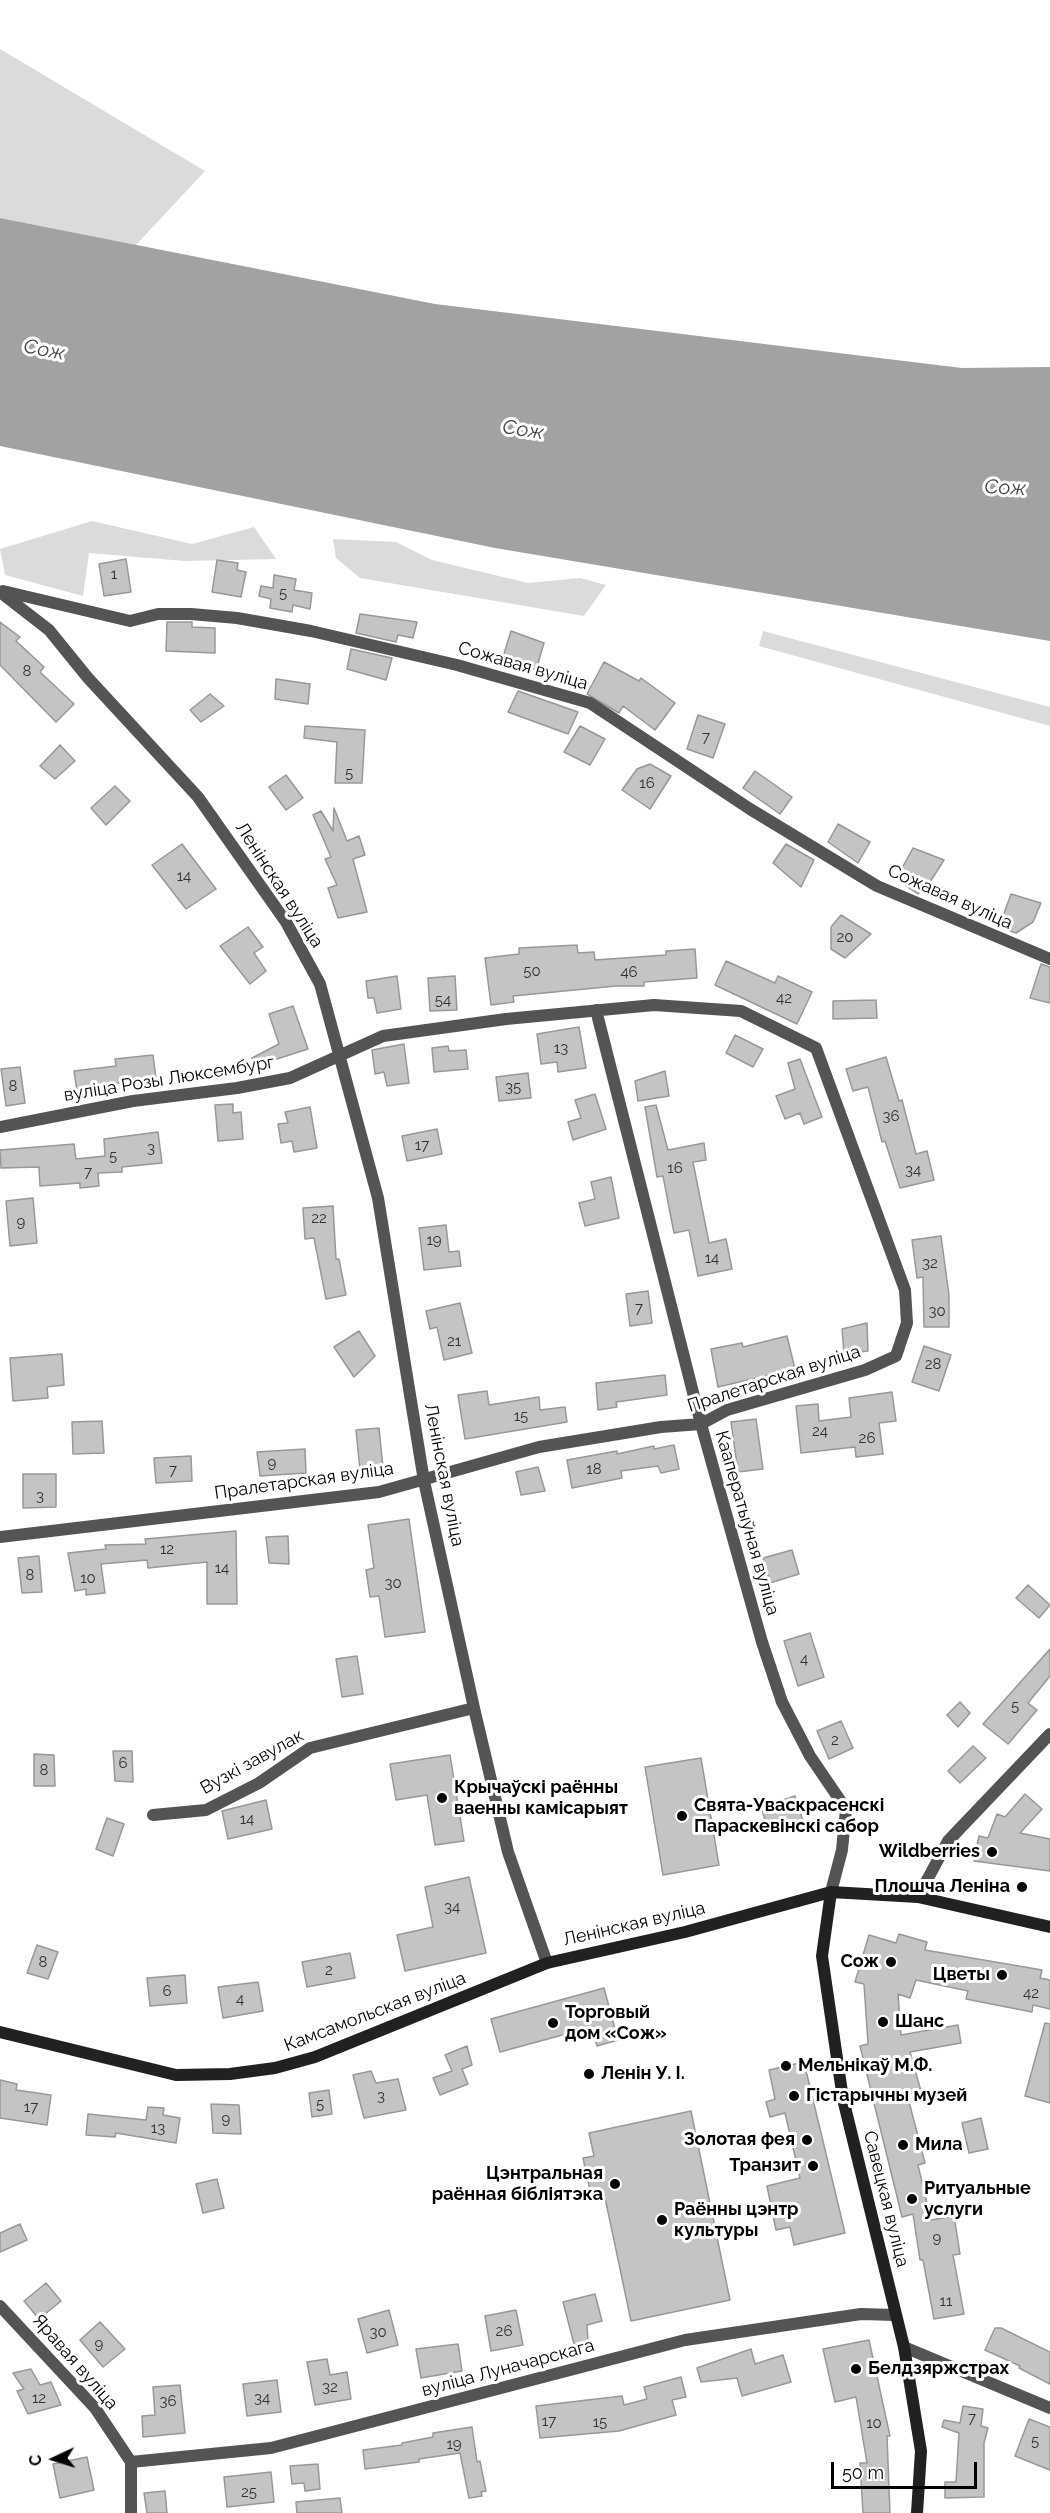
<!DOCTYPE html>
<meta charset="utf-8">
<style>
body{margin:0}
#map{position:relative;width:1050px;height:2513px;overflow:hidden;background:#fff;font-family:Raleway,sans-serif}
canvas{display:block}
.north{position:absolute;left:24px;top:2429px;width:60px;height:60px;-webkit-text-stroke:4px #fff;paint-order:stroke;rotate:266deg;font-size:16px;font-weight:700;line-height:24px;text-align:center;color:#000}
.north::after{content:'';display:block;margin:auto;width:21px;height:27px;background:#000;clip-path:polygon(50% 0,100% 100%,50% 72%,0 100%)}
.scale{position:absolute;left:831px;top:2462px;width:146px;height:27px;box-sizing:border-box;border:3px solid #000;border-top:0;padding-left:8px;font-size:18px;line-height:21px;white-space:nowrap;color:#000;-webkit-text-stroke:4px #fff;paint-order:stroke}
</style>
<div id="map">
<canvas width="1050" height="2513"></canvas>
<div class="north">С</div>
<div class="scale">50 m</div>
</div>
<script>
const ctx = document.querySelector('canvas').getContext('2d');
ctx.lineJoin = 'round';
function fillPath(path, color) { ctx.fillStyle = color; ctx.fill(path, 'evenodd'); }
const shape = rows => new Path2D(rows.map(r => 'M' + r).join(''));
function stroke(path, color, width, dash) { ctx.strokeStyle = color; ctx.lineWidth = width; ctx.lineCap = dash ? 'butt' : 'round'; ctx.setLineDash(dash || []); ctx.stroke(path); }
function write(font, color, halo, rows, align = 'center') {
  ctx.font = font + ' Raleway,sans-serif'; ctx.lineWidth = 6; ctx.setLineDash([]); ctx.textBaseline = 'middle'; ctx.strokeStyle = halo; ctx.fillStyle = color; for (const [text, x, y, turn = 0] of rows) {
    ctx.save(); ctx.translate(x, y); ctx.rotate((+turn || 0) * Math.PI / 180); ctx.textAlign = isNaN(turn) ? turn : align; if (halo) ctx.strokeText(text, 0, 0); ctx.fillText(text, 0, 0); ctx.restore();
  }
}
fillPath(shape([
 [0,49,205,171,136,245,0,218],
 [92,521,192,544,254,527,276,559,185,561,89,553,83,596,5,575,0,549],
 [333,539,396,542,432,560,528,583,580,578,606,585,584,616,360,578,336,558],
 [763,631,1050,707,1050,726,759,646]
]), '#dbdbdb');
fillPath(shape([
 [0,218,435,304,962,368,1050,367,1050,641,495,548,0,446]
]), '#a2a2a2');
const building = shape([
 [126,559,131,592,104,596,99,564,126,559],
 [217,560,238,563,237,570,246,572,241,597,212,592,217,560],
 [274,575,296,579,294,590,312,593,310,609,293,605,292,612,270,608,271,599,259,596,261,586,273,588,274,575],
 [360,614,417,622,413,638,398,635,396,642,356,633,360,614],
 [0,622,20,637,16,641,44,667,40,672,74,704,56,722,0,665,0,622],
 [167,622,192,622,192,627,215,628,215,653,166,651,167,622],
 [511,631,544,643,536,670,503,657,511,631],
 [351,649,392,658,386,680,347,669,351,649],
 [604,662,639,681,641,678,675,703,655,730,623,706,619,713,587,694,604,662],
 [276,679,310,684,308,704,275,699,276,679],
 [518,691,578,712,568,734,508,712,518,691],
 [210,694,224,706,201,722,190,710,210,694],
 [698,715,725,724,713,758,687,749,698,715],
 [305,726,365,730,362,783,335,783,337,742,304,738,305,726],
 [580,726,605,739,590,765,564,752,580,726],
 [60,745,75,761,55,779,40,766,60,745],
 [650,764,671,776,650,809,622,790,637,769,650,764],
 [755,771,792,797,780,814,743,788,755,771],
 [286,775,303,798,286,810,269,787,286,775],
 [115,786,130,801,106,825,91,808,115,786],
 [334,808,347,841,359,836,365,855,353,859,367,912,338,918,328,888,337,885,325,859,331,857,313,815,321,811,333,831,334,808],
 [838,824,870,842,858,863,828,842,838,824],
 [182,844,216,889,186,909,152,865,182,844],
 [786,844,814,860,801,887,773,863,786,844],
 [913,848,944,860,930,882,918,894,896,879,913,848],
 [1011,894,1041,903,1033,922,1016,933,999,927,1011,894],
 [841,915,871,934,845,958,831,949,831,927,841,915],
 [248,927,263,947,254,953,266,971,250,984,220,946,248,927],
 [577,945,578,953,594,952,595,960,666,955,666,951,695,949,697,978,644,982,644,986,616,986,513,996,514,1002,491,1005,485,958,519,954,519,948,577,945],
 [726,961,775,983,778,976,812,992,797,1024,715,985,726,961],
 [1041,964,1050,967,1050,1003,1030,998,1041,964],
 [397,976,401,1009,377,1013,374,998,368,998,366,981,397,976],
 [455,976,457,1010,430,1011,428,978,455,976],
 [876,1000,877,1018,833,1019,833,1001,876,1000],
 [293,1006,308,1049,255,1066,252,1058,279,1044,269,1014,293,1006],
 [579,1027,586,1068,558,1072,557,1062,541,1064,537,1034,579,1027],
 [735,1035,763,1049,753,1067,726,1053,735,1035],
 [404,1044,409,1083,387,1086,384,1072,375,1074,372,1050,404,1044],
 [448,1046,449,1051,466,1050,468,1069,434,1072,432,1048,448,1046],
 [153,1055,156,1079,109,1084,109,1088,77,1092,74,1071,116,1066,115,1059,153,1055],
 [886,1057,899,1101,902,1100,916,1154,927,1151,934,1180,900,1188,885,1141,882,1142,868,1087,853,1091,846,1069,886,1057],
 [800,1059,822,1117,804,1124,800,1113,785,1119,776,1096,795,1089,788,1063,800,1059],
 [20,1067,25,1103,6,1106,1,1069,20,1067],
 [665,1071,669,1096,638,1101,635,1081,665,1071],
 [528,1073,531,1098,499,1101,496,1077,528,1073],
 [595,1094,606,1129,573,1140,568,1122,581,1118,575,1100,595,1094],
 [233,1104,233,1113,241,1112,243,1139,218,1141,215,1105,233,1104],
 [656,1105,668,1150,704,1143,706,1160,693,1162,709,1243,726,1239,732,1269,698,1276,689,1230,674,1233,663,1176,657,1177,645,1107,656,1105],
 [310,1107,317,1148,294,1152,292,1141,281,1143,278,1124,288,1123,285,1112,310,1107],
 [437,1129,442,1154,407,1161,402,1136,437,1129],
 [158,1132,162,1163,122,1167,122,1172,98,1173,99,1186,80,1188,80,1183,40,1186,39,1167,1,1168,0,1150,74,1144,76,1159,105,1156,104,1139,158,1132],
 [611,1177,619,1218,585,1226,579,1203,595,1199,591,1182,611,1177],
 [33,1198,37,1243,10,1246,6,1201,33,1198],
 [333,1206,336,1259,339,1259,346,1295,326,1299,314,1238,305,1239,303,1208,333,1206],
 [446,1225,449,1252,459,1251,461,1266,424,1270,419,1228,446,1225],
 [941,1236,949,1295,949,1327,924,1327,923,1277,917,1278,912,1240,941,1236],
 [648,1291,652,1323,630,1326,626,1294,648,1291],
 [460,1303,472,1353,444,1360,437,1327,430,1329,426,1311,460,1303],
 [867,1323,868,1351,844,1354,842,1329,867,1323],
 [359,1331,375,1356,354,1377,334,1347,359,1331],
 [787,1336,795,1369,718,1387,711,1349,742,1343,743,1347,787,1336],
 [924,1346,951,1355,939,1391,912,1382,924,1346],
 [62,1354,64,1385,47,1387,48,1398,13,1401,10,1358,62,1354],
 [665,1375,667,1395,616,1402,617,1407,598,1410,596,1383,665,1375],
 [487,1391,489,1405,539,1397,540,1410,565,1407,567,1422,465,1439,458,1395,487,1391],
 [892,1392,896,1421,879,1423,883,1454,856,1457,855,1447,801,1453,796,1406,818,1404,819,1421,851,1417,849,1398,892,1392],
 [756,1419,763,1469,738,1472,731,1422,756,1419],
 [102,1421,104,1453,73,1454,72,1422,102,1421],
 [379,1428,383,1468,360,1470,356,1430,379,1428],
 [674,1445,679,1469,661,1473,658,1466,621,1471,622,1478,572,1488,567,1460,617,1451,617,1454,654,1446,654,1449,674,1445],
 [305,1449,306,1473,260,1476,257,1452,305,1449],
 [191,1456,192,1481,156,1483,154,1458,191,1456],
 [538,1467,545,1491,521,1495,516,1472,538,1467],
 [23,1474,56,1474,56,1507,23,1508,23,1474],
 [409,1519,425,1632,385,1637,379,1596,370,1597,366,1570,374,1568,368,1525,409,1519],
 [236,1531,237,1604,207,1604,207,1562,148,1568,147,1560,101,1564,105,1593,86,1595,86,1589,75,1591,68,1553,106,1549,105,1545,146,1544,145,1539,236,1531],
 [288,1536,289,1564,269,1563,266,1537,288,1536],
 [792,1550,799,1574,770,1583,763,1558,792,1550],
 [39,1556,42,1592,22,1593,18,1558,39,1556],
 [1028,1585,1050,1605,1039,1618,1016,1598,1028,1585],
 [810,1633,824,1677,798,1686,784,1641,810,1633],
 [1050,1649,1050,1676,1028,1703,1037,1710,1008,1744,983,1724,1050,1649],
 [357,1656,363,1694,342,1697,336,1659,357,1656],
 [960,1702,970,1713,958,1727,947,1715,960,1702],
 [841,1721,853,1748,829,1759,817,1731,841,1721],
 [973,1746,986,1758,960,1783,948,1771,973,1746],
 [113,1751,132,1751,133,1782,115,1781,113,1751],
 [34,1754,54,1755,55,1786,34,1786,34,1754],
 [450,1755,464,1841,435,1845,427,1795,396,1800,390,1764,450,1755],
 [701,1758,719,1865,663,1875,645,1767,701,1758],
 [1025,1794,1042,1809,1020,1833,1050,1839,1050,1871,974,1861,979,1836,988,1838,997,1814,1005,1817,1025,1794],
 [795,1796,803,1821,769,1832,761,1807,795,1796],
 [266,1800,272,1829,228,1839,222,1811,266,1800],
 [107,1818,124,1824,113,1856,96,1849,107,1818],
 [469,1877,486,1953,405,1971,397,1935,433,1927,425,1887,469,1877],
 [899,1934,927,1942,925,1950,1042,1970,1040,1978,1050,1980,1050,2009,1033,2005,1032,2012,966,1999,968,1991,916,1980,910,1998,898,1994,901,2035,958,2025,961,2043,910,2052,921,2091,907,2094,925,2163,918,2165,931,2220,954,2216,960,2254,953,2255,964,2314,934,2319,923,2260,920,2260,913,2214,902,2217,860,2046,868,2044,864,1984,855,1982,869,1935,896,1943,899,1934],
 [37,1945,58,1952,48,1979,27,1973,37,1945],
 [350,1953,355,1978,307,1987,302,1962,350,1953],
 [185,1975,187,2003,150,2006,147,1978,185,1975],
 [258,1982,263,2011,223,2018,218,1987,258,1982],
 [604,1988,618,2040,597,2046,592,2027,500,2052,491,2019,604,1988],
 [1045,2023,1050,2024,1050,2103,1025,2096,1045,2023],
 [467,2046,472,2065,462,2069,468,2084,440,2095,433,2078,452,2071,445,2055,467,2046],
 [804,2062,845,2233,794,2245,790,2227,776,2230,767,2186,800,2178,785,2113,770,2117,766,2102,775,2099,769,2070,804,2062],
 [371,2071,376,2083,398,2079,406,2110,364,2118,353,2075,371,2071],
 [0,2080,17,2084,16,2090,51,2095,47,2125,0,2118,0,2080],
 [329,2090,332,2114,312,2117,309,2093,329,2090],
 [211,2104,239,2105,241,2134,213,2133,211,2104],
 [148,2107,164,2108,163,2115,180,2118,176,2143,116,2133,115,2137,86,2135,88,2114,146,2120,148,2107],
 [691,2111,730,2300,631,2321,604,2193,591,2195,583,2158,594,2156,589,2133,691,2111],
 [981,2118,988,2149,969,2153,962,2123,981,2118],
 [217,2179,224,2208,203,2213,196,2184,217,2179],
 [20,2224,27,2240,0,2252,0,2233,20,2224],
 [46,2283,61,2301,39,2319,24,2301,46,2283],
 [595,2294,602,2321,587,2325,588,2341,574,2344,563,2302,595,2294],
 [389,2310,398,2345,367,2353,358,2319,389,2310],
 [516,2310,523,2345,491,2351,485,2316,516,2310],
 [100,2322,125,2349,103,2367,80,2340,100,2322],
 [995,2328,1001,2328,1050,2352,1050,2384,1019,2368,1020,2366,985,2350,995,2328],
 [869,2340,890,2436,887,2436,890,2513,863,2513,860,2463,867,2463,856,2397,835,2402,823,2349,869,2340],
 [458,2344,462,2371,421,2378,416,2349,458,2344],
 [751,2349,755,2364,783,2355,791,2382,742,2396,737,2378,701,2382,697,2368,751,2349],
 [327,2359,330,2375,347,2372,351,2399,315,2405,307,2362,327,2359],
 [31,2369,40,2385,51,2382,61,2405,28,2414,17,2391,24,2389,13,2373,31,2369],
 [681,2377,686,2397,672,2400,676,2415,619,2431,540,2438,536,2406,622,2396,624,2405,647,2399,644,2387,681,2377],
 [277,2380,281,2412,247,2416,243,2384,277,2380],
 [180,2385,185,2433,143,2437,142,2416,155,2415,153,2387,180,2385],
 [963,2406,983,2409,981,2426,988,2428,984,2443,984,2497,945,2498,945,2482,956,2482,959,2433,942,2427,944,2420,960,2423,963,2406],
 [1029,2419,1050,2427,1050,2470,1015,2456,1029,2419],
 [472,2427,477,2462,480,2461,486,2491,481,2492,482,2496,469,2498,460,2453,419,2459,419,2462,365,2469,363,2450,402,2445,402,2443,433,2437,433,2433,472,2427],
 [87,2457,94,2490,60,2498,53,2464,87,2457],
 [318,2464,320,2489,305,2491,304,2483,292,2484,290,2466,318,2464],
 [271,2472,274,2502,227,2507,224,2477,271,2472],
 [165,2491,167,2513,147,2513,144,2493,165,2491],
 [340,2498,342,2513,297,2513,296,2502,340,2498]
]);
fillPath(building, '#c4c4c4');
stroke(building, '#989898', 1.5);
stroke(shape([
 [3,591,130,621,158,614,191,614,237,618,311,631,457,665,590,703,750,809,877,886,1050,959],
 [0,592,49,630,88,678,198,797,286,922,320,984,378,1198,424,1481,474,1708,508,1852,547,1963],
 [596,1010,701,1424,762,1642,782,1702,810,1756,846,1809,842,1850,831,1892],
 [0,1127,133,1101,237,1088,290,1078,383,1036,506,1019,654,1005,741,1011,816,1048,905,1290,907,1323,896,1356,865,1370,727,1410,701,1424,661,1427,539,1447,379,1492,0,1537],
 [153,1815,206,1810,259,1783,310,1748,474,1708],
 [918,1897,948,1841,1050,1734],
 [0,2306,95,2408,131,2462,131,2513],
 [904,2347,1050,2408],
 [131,2462,271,2448,685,2340,861,2314,895,2315]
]), '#545454', 12);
stroke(shape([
 [831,1892,822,1956,843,2099,904,2347,921,2451,917,2513],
 [0,2032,176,2075,230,2074,275,2068,315,2057,547,1963,685,1932,831,1892,918,1897,1050,1927]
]), '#212121', 12);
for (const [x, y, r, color] of [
 [442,1798,6,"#000"],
 [682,1816,6,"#000"],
 [992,1852,6,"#000"],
 [1022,1887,6,"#000"],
 [891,1962,6,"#000"],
 [1002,1975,6,"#000"],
 [883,2022,6,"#000"],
 [553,2023,6,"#000"],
 [786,2066,6,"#000"],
 [589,2074,6,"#000"],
 [794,2096,6,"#000"],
 [807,2140,6,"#000"],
 [903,2145,6,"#000"],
 [813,2166,6,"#000"],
 [615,2184,6,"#000"],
 [912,2199,6,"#000"],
 [662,2220,6,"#000"],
 [856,2369,6,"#000"]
]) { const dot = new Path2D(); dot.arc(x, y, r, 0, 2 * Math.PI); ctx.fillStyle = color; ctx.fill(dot); stroke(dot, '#fff', 2); }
write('15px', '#313131', null, [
 ["1",114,574],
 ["5",283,593],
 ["8",27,671],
 ["7",706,737],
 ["5",349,773],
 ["16",647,783],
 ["14",184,876],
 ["20",845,937],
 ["50",532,971],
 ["46",629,972],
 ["42",784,998],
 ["54",443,1000],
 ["13",561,1048],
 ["8",13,1086],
 ["35",513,1087],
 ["36",891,1116],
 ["17",422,1145],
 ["3",151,1148],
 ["5",113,1156],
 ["16",675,1168],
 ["34",913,1170],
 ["7",88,1172],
 ["22",319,1218],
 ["9",21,1222],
 ["19",434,1240],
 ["14",712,1258],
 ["32",930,1263],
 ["7",639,1308],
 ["30",937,1311],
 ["21",454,1341],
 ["28",933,1364],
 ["15",521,1416],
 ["24",820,1431],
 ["26",867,1438],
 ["9",272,1463],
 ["18",594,1469],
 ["7",173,1470],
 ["3",40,1496],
 ["12",167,1549],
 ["14",222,1568],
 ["8",30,1575],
 ["10",88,1578],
 ["30",393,1583],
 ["4",804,1659],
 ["5",1015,1706],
 ["2",835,1740],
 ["6",123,1763],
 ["8",44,1770],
 ["14",247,1819],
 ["34",452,1907],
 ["8",43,1962],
 ["2",329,1970],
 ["6",167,1991],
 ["42",1031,1993],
 ["4",240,1999],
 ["3",381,2096],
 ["5",320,2104],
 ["17",31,2107],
 ["9",226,2119],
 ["13",158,2128],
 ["9",937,2238],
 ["11",946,2301],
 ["26",504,2331],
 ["30",378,2332],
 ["9",99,2344],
 ["32",330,2387],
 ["12",39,2398],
 ["34",262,2398],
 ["36",168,2401],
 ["7",972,2418],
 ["17",549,2421],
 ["15",600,2422],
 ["10",874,2423],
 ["5",1035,2441],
 ["19",454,2444],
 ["25",249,2492]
]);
write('18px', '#000', '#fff', [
 ["Сожавая вуліца",523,666,16],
 ["Ленінская вуліца",279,885,57],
 ["Сожавая вуліца",950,897,24],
 ["вуліца Розы Люксембург",169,1079,-9],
 ["Пралетарская вуліца",774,1379,-18],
 ["Ленінская вуліца",444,1475,79],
 ["Пралетарская вуліца",304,1481,-8],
 ["Кааператыўная вуліца",747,1523,74],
 ["Вузкі завулак",252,1762,-29],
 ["Ленінская вуліца",634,1924,-13],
 ["Камсамольская вуліца",375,2012,-21],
 ["Савецкая вуліца",886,2199,76],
 ["Яравая вуліца",75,2362,49],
 ["вуліца Луначарскага",508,2368,-15]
]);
write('bold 18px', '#000', '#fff', [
 ["Крычаўскі раённы",454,1788],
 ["ваенны камісарыят",454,1809],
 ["Свята-Уваскрасенскі",694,1806],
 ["Параскевінскі сабор",694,1827],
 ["Wildberries",980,1852,"right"],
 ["Плошча Леніна",1010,1887,"right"],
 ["Сож",879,1962,"right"],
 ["Цветы",990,1975,"right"],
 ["Торговый",565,2013],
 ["дом «Сож»",565,2034],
 ["Шанс",895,2022],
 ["Мельнікаў М.Ф.",798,2066],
 ["Ленін У. І.",601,2074],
 ["Гістарычны музей",806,2096],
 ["Золотая фея",795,2140,"right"],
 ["Мила",915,2145],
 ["Транзит",801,2166,"right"],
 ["Цэнтральная",603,2174,"right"],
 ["раённая бібліятэка",603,2195,"right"],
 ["Ритуальные",924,2189],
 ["услуги",924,2210],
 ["Раённы цэнтр",674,2210],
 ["культуры",674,2231],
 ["Белдзяржстрах",868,2369]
], 'left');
write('italic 20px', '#434343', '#fff', [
 ["Сож",44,350,11],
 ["Сож",523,430,9],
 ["Сож",1005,488,3]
]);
</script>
